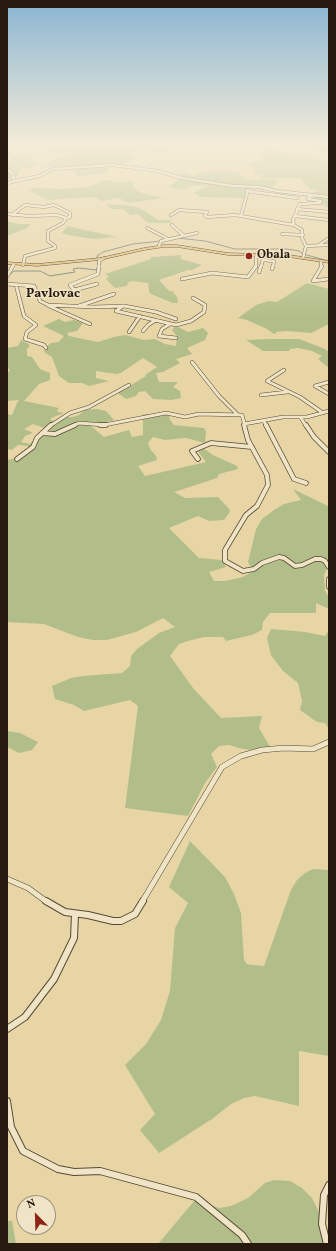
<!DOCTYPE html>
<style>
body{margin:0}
#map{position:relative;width:336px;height:1251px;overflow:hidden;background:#e7d5a6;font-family:Vollkorn,serif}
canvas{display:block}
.frame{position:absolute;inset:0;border:8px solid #291a10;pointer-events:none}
.north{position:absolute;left:16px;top:1195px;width:40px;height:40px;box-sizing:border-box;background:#efe4c5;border:1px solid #a0937d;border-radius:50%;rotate:337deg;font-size:11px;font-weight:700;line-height:16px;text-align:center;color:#291a10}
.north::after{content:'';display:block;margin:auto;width:14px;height:18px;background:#8f2418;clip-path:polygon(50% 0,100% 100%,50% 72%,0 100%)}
</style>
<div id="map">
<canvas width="336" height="1251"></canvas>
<div class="frame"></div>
<div class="north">N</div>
</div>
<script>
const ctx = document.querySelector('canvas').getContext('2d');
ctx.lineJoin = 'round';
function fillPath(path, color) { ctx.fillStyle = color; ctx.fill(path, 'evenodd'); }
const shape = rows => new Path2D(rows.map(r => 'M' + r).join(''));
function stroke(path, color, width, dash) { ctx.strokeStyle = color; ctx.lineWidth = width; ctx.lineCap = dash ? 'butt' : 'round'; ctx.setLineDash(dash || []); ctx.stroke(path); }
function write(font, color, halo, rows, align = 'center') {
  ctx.font = font + ' Vollkorn,serif'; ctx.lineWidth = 3; ctx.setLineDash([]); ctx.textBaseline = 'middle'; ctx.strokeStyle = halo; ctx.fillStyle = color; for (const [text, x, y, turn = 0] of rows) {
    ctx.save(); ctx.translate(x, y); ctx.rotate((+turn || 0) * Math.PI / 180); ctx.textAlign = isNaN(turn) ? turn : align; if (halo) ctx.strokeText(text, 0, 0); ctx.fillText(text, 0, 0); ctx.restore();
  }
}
fillPath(shape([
 [77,144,142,144,156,147,160,144,172,144,168,153,139,150,131,154,131,156,133,159,129,162,124,164,103,163,108,166,108,173,78,176,70,167,45,166,48,162,73,155,52,152,48,147],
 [312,144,329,144,329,152,311,151,308,145],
 [264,147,298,156,329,161,329,208,320,204,321,200,307,198,311,193,321,191,310,189,300,178,260,178,263,175,255,175,255,168,248,167,249,164,252,161,261,161,264,154,258,153],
 [16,154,37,155,29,160,38,163,32,168,21,169,18,175,12,181,7,182,7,160,13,159],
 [216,171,238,172,247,180,274,179,278,182,271,188,249,185,244,198,201,197,194,193,207,186,203,185,191,186,183,190,169,187,180,178,176,176,184,173,195,176,202,172],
 [105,180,118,183,133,182,135,184,133,185,134,188,139,192,163,198,129,203,119,198,101,201,97,198,90,197,48,200,30,191,33,188,64,189,88,187],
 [106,204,134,206,145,211,158,220,171,220,170,223,148,223,138,214,130,215,123,209,111,209],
 [7,221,18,224,31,224,25,229,7,236],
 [67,226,117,237,93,239,68,235,62,233],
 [181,255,181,259,202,265,192,270,188,270,159,280,169,291,172,291,177,297,178,303,173,303,151,294,149,292,148,283,131,281,128,283,127,286,115,288,106,279,109,276,105,274,151,259,151,257],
 [307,283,329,289,329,324,311,333,287,331,275,332,277,333,274,334,267,329,247,320,238,318,256,305,269,301,277,302],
 [59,319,65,322,74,320,83,323,77,331,67,333,69,336,98,342,114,337,125,335,144,340,155,339,165,344,176,346,177,336,172,330,176,326,188,332,203,328,208,333,205,340,187,348,192,354,176,359,180,363,163,372,156,373,159,382,178,382,173,387,180,391,181,398,171,400,153,399,145,391,139,392,136,396,126,399,118,393,146,376,145,375,157,367,143,358,121,373,116,374,96,371,96,378,109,381,89,386,82,383,69,383,59,376,52,357,44,352,47,346,51,343,59,342,64,336,43,326],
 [268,339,299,339,325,349,329,352,329,368,318,359,322,356,312,351,298,348,290,349,289,351,263,351,246,340],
 [21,340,30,345,27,349,27,356,32,357,40,369,50,373,50,380,39,384,24,401,59,408,57,410,58,412,64,413,51,418,51,420,53,421,62,417,73,417,79,415,84,410,98,409,106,411,114,420,91,426,104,437,129,430,132,437,143,435,143,414,169,414,170,420,174,425,204,428,206,432,205,443,186,438,165,440,153,437,148,443,150,449,156,456,157,460,138,466,145,476,206,462,197,450,203,448,213,455,237,466,238,469,219,474,217,478,174,492,185,498,218,497,230,510,229,513,224,520,209,521,198,516,169,528,199,558,222,560,226,567,209,572,214,581,225,581,243,577,253,571,248,562,256,529,262,519,274,510,284,504,301,500,293,489,328,506,329,565,324,575,325,591,329,597,329,609,316,603,316,613,270,613,263,622,262,630,252,635,226,641,223,637,204,637,188,641,179,644,170,656,193,688,221,718,262,716,259,728,270,747,250,750,238,748,230,745,219,746,211,754,217,767,205,783,188,816,125,808,138,706,130,700,84,711,74,705,55,699,52,686,71,678,83,676,122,673,130,666,131,656,137,649,159,633,175,627,163,618,136,632,107,640,93,640,78,637,44,624,7,622,7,460,19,458,28,449,28,446,18,445,12,450,7,449,7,414,12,415,17,403,19,400,7,401,7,374,10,370,7,367,7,348,18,346],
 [33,424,45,428,30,444,21,442,25,436,33,433,24,429],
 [271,629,305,632,325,636,329,630,329,729,325,723,317,722,300,710,302,701,298,683,283,671,271,655,267,638],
 [7,731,20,733,38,742,32,750,19,753,7,747],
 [190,841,225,877,234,894,241,913,244,960,247,964,253,965,264,966,291,890,297,880,305,873,313,869,329,870,329,1056,299,1051,299,1106,255,1096,244,1098,231,1104,212,1119,159,1153,140,1130,155,1114,125,1065,146,1044,161,1020,170,991,175,928,188,903,169,887],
 [274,1180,290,1181,302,1188,312,1198,328,1230,329,1244,158,1244,195,1200,219,1208,231,1206,248,1198,265,1183],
 [7,1221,12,1221,16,1244,7,1244]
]), '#b2be89');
stroke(shape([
 [178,238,205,241,235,249,287,249,299,251,303,254,329,261],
 [9,275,14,271,40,271,50,276,75,272,73,269,79,268,96,270,98,267,97,256,103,252,133,244,161,241]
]), '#6e7872', 1);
const streetFar4 = shape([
 [7,145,10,144],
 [7,153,9,153],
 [7,169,13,174,14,181],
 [7,183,39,176,53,169,112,165,158,171,182,178,233,186,259,187,277,191,329,197],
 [247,191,297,198],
 [297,209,329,212],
 [7,214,29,216,57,215,66,218,63,223,48,231,48,241,55,246,55,248,25,256,23,265],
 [12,215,25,205,44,207,54,205,70,213,70,217,66,218],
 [171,215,179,210,207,212,205,216,207,217,235,215,294,225],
 [241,216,248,190],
 [295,216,329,220],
 [172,225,183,235],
 [147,228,168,239],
 [282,234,303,235],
 [319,245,329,238],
 [159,246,161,241,197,233],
 [306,246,329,245],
 [303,258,306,246,302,238,302,230,294,225,293,220,300,204,320,203,321,201,308,199,312,195],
 [263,260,274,261,273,267],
 [321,261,321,267],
 [12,267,14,264],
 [99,267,99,261,104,258],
 [256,267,256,255],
 [261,267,263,259]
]);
const streetFar3 = shape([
 [322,266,313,281,328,279],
 [272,269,273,266],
 [259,272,261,266],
 [7,276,13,266],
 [182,279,212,273,248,277,256,266],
 [7,284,34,286,40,301,48,305,94,307,124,306,156,312,176,319],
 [97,284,74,290,70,285,98,274,99,266],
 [16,285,24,316,36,325,27,332,25,339,44,345,46,348],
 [49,306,90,324],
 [79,306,114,294],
 [123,306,116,311,176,325,191,321,204,312,205,305,193,298],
 [170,324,162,329,159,336,176,338],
 [143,331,148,325,156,320],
 [129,332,140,316],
 [192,362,219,396,237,414],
 [284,370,267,381,300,397,323,413],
 [329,382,315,386,329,394],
 [261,395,287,392],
 [301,418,306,426],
 [264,421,266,426],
 [244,424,283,417,307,417,329,411],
 [50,426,70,413,89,407,129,385],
 [73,426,79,423,104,425,166,413,185,417,199,414,242,415,245,426]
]);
const streetFar2 = shape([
 [100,425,106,425],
 [244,425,248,440,267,475,268,485,257,506,246,515,225,550,225,561,243,571,254,569,262,563,279,557,284,558,295,566,302,565,315,559,321,559,325,561,329,567],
 [266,425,294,479,306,483],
 [306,425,314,437,329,452],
 [42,433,55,434,75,425],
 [17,459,33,447,37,438,51,425],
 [198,459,192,451,211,443,252,447],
 [329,579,329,587]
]);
const streetFar1 = shape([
 [7,879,28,888,47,902],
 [142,902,222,767,241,756,262,750,284,748,313,749,329,742]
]);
const street = shape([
 [46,901,65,912,88,915,113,921,121,921,135,914,143,901],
 [7,1029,25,1017,54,979,74,938,75,914],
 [7,1101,11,1127,23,1151,58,1169,74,1172,100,1171,196,1197,242,1235,248,1244],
 [327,1244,322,1224,324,1195,329,1185]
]);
const primary = shape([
 [164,245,177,245,228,253,289,255,329,261,329,263,289,257,228,255,177,247,164,247,144,250,100,260,37,266,7,264,7,262,37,264,100,258,144,248,164,245]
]);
stroke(streetFar4, '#584936', 3.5);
stroke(streetFar3, '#584936', 4);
stroke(streetFar2, '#584936', 5.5);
stroke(streetFar1, '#584936', 6);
stroke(street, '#584936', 8);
stroke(primary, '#291a10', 1);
stroke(streetFar4, '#efe4c5', 2.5);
stroke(streetFar3, '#efe4c5', 3);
stroke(streetFar2, '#efe4c5', 4);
stroke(streetFar1, '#efe4c5', 5);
stroke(street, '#efe4c5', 6);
fillPath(primary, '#e4ba73');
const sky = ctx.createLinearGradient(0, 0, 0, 319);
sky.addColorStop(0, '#89b5d3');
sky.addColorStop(0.45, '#f4ecd7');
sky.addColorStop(1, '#f4ecd700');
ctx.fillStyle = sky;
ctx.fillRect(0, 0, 336, 319);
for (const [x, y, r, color] of [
 [249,256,4,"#8f2418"]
]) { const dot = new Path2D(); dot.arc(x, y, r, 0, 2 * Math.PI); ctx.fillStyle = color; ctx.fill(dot); stroke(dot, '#efe4c5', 1.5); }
write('bold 12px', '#291a10', '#efe4c5', [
 ["Obala",257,256]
], 'left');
write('bold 13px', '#291a10', '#efe4c5', [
 ["Pavlovac",53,295]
]);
</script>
